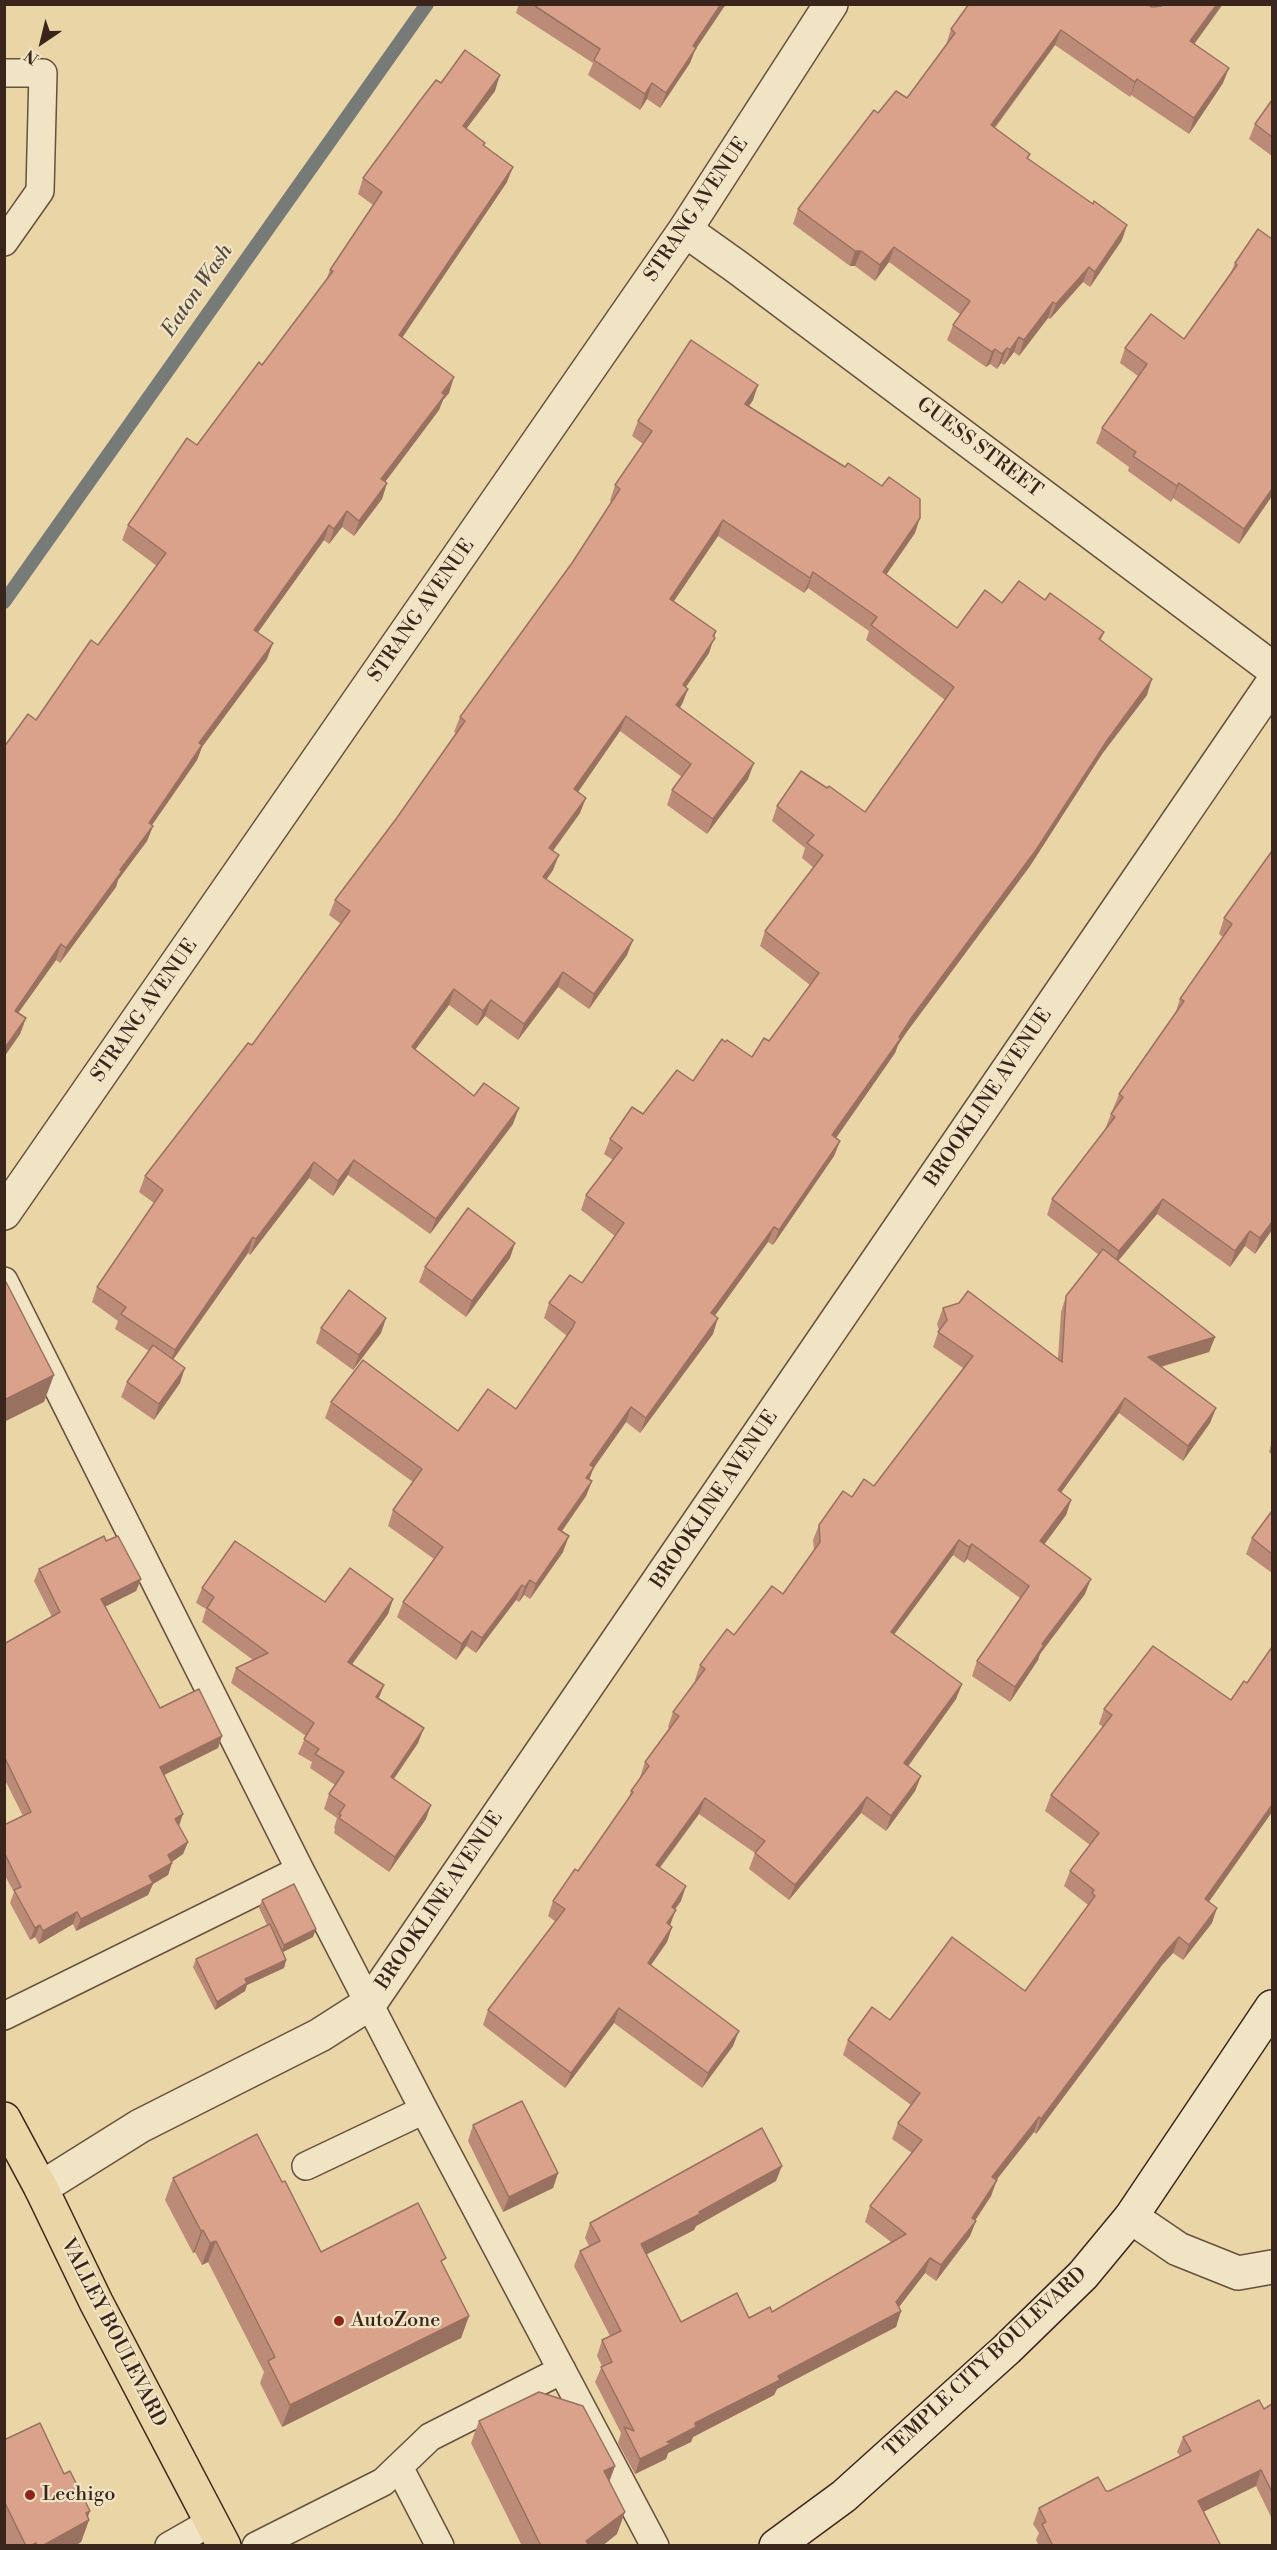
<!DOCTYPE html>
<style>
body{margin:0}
#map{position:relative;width:1277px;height:2550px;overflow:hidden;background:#ead5a6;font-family:"Libre Bodoni",serif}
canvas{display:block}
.frame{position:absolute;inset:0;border:6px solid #3a251d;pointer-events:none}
.north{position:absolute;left:12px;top:12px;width:60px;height:60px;-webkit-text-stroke:4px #f1e4c5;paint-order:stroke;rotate:215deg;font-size:16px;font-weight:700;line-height:24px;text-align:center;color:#3a251d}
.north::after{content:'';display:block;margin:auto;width:21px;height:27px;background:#3a251d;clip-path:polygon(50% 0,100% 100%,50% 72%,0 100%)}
</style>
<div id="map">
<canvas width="1277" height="2550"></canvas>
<div class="frame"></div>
<div class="north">N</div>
</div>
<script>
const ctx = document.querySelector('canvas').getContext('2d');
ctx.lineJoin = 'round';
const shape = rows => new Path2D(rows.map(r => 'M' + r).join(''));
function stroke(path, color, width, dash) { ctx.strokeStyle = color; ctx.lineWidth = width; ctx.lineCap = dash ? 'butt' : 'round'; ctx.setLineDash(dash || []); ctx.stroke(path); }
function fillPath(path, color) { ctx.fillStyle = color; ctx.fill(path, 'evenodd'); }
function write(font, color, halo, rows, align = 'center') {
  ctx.font = font + ' "Libre Bodoni",serif'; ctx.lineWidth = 4.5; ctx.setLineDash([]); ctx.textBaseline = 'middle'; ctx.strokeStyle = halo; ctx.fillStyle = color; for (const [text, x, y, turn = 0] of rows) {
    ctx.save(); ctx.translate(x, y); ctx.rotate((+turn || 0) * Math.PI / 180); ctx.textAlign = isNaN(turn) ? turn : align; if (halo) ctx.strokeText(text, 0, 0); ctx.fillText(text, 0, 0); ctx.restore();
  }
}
stroke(shape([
 [4,602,427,4]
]), '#767b78', 14);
const service = shape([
 [4,73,43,73,40,191,4,242],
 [4,1281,300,1870,424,2110,655,2546],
 [4,2016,300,1870],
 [306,2166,424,2110],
 [399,2467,440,2546],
 [169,2546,211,2522],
 [256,2546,383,2482,430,2437,562,2370]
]);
const minor = shape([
 [685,230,737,267,1272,668],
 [4,1213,685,230,831,4],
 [41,2188,140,2126,320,2035,370,2003,1272,684],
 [1131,2217,1178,2249,1238,2273,1272,2267]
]);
const secondary = shape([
 [776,2546,844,2496,1007,2349,1083,2275,1131,2217,1272,2007]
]);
const primary = shape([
 [4,2119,41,2188,96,2302,224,2546]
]);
stroke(service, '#66513f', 30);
stroke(minor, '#66513f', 36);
stroke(secondary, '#3a251d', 36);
stroke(primary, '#3a251d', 36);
stroke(service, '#f1e4c5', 27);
stroke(minor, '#f1e4c5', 33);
stroke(secondary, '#f1e4c5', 33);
stroke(primary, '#ead5a6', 33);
fillPath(shape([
 [519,4,726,4,695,50,690,63,660,108,647,99,640,110,588,75,593,63,516,13],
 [969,4,1194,44,1223,83,1189,134,1131,95,1130,97,1055,45,995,128,1030,154,1028,159,1122,240,1090,287,1083,282,1050,319,1048,318,1019,356,1014,352,1004,365,1001,363,997,369,990,364,986,367,947,340,953,325,960,314,889,262,875,281,855,266,850,266,793,224,798,209,878,113,907,98,946,45,951,29],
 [441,83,495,91,466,129,485,143,484,146,507,182,402,337,449,393,443,400,439,410,385,482,387,483,382,499,354,536,342,527,329,544,324,540,258,632,267,659,202,747,197,760,152,825,153,826,147,841,118,880,116,887,60,963,56,960,18,1013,26,1018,20,1034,4,1057,4,747,36,720,98,645,157,566,122,540,128,525,197,445,262,365,326,280,330,270,373,205,358,194,363,178],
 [1272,100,1272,156,1249,139,1255,124],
 [1258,229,1272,496,1239,544,1173,498,1171,502,1128,471,1129,467,1096,443,1102,428,1138,376,1120,363,1125,348,1184,339,1231,272,1235,263],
 [753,400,748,406,915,533,886,575,957,628,1002,603,1045,600,1104,632,1101,640,1147,695,1102,754,1030,866,906,1033,898,1045,895,1053,836,1138,840,1141,834,1156,773,1245,768,1242,715,1315,713,1334,640,1433,626,1422,593,1469,589,1480,592,1481,586,1496,562,1531,563,1552,530,1599,524,1595,519,1602,516,1600,476,1653,466,1646,456,1660,397,1617,403,1602,434,1559,388,1526,393,1510,413,1482,325,1418,331,1402,458,1431,516,1409,567,1336,544,1318,549,1303,582,1283,615,1236,581,1210,586,1195,613,1160,604,1154,610,1139,643,1114,693,1081,752,1057,769,1041,810,985,760,946,765,931,814,868,802,858,805,848,772,821,777,806,865,812,945,700,866,640,869,631,808,588,804,593,718,536,674,601,716,631,709,653,686,687,688,689,682,704,680,708,748,779,707,834,667,805,672,790,682,777,620,731,578,792,580,813,553,851,553,870,546,880,627,955,589,1009,558,987,518,1040,485,1016,477,1026,449,1005,415,1049,474,1096,513,1124,430,1234,348,1175,333,1196,309,1178,250,1255,248,1253,173,1360,180,1383,154,1420,121,1397,127,1382,149,1351,115,1329,118,1321,92,1302,97,1287,154,1203,139,1192,145,1176,252,1045,341,924,329,915,335,900,396,819,456,733,454,732,460,717,572,563,612,502,610,501,615,485,643,444,632,436,638,421],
 [1272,851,1272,1230,1255,1254,1245,1246,1230,1267,1157,1214,1118,1261,1215,1337,1209,1352,1161,1367,1216,1408,1210,1423,1183,1461,1119,1413,1061,1492,1071,1500,1066,1515,1044,1544,1085,1594,1040,1654,1038,1660,1010,1702,972,1676,977,1661,1020,1598,967,1559,964,1563,953,1555,894,1634,962,1684,956,1699,908,1766,921,1776,915,1791,886,1831,861,1813,789,1900,749,1869,755,1853,699,1814,660,1868,681,1901,675,1909,670,1925,672,1927,667,1942,651,1965,733,2046,702,2088,614,2023,565,2088,483,2025,488,2010,556,1922,548,1916,553,1901,578,1871,628,1800,631,1791,641,1778,640,1777,645,1762,669,1728,668,1727,673,1712,696,1681,695,1680,700,1665,734,1635,783,1594,814,1550,813,1540,819,1525,852,1497,874,1486,963,1368,933,1347,939,1330,937,1324,943,1308,1058,1358,1061,1312,1066,1296,1099,1255,1047,1215,1052,1199,1106,1130,1105,1129,1119,1094,1175,1014,1180,999,1223,937,1219,934,1224,918],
 [510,1258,466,1317,419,1282,425,1267],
 [386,1318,381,1333,353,1370,316,1343,321,1328],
 [1272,1441,1272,1455,1269,1452],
 [1272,1512,1272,1573,1246,1554,1252,1538],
 [106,1541,141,1579,136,1591,105,1607,160,1708,222,1736,218,1748,164,1775,179,1826,188,1842,183,1854,172,1862,168,1875,153,1884,148,1895,76,1931,73,1924,39,1944,35,1937,30,1940,10,1903,14,1892,4,1874,4,1825,23,1816,4,1778,4,1644,52,1617,34,1581,39,1569],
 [202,1588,325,1602,393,1599,388,1614,351,1665,384,1685,378,1699,418,1743,394,1779,426,1819,389,1872,334,1833,335,1829,334,1828,337,1818,324,1809,329,1794,335,1785,310,1768,312,1762,298,1754,306,1736,231,1683,236,1668,253,1660,202,1622,206,1609,196,1603],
 [1104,1709,1272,1812,1209,1902,1212,1923,1183,1960,1173,1953,1162,1965,1036,2134,1034,2132,996,2180,991,2196,975,2221,970,2236,936,2281,925,2273,899,2307,901,2311,896,2327,777,2389,774,2395,693,2437,691,2442,668,2453,666,2459,635,2474,618,2443,621,2433,595,2382,602,2366,597,2356,602,2340,610,2336,574,2266,580,2251,589,2246,585,2238,590,2223,776,2181,696,2226,694,2230,646,2254,681,2322,749,2318,772,2312,891,2242,865,2222,870,2206,912,2153,892,2139,898,2123,911,2105,843,2055,848,2040,890,2020,1025,1991,1086,1908,1088,1905,1064,1886,1070,1871,1090,1845,1045,1811,1051,1795,1103,1727,1099,1724],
 [262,1900,313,1937,283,1952,286,1960,284,1968,247,1985,245,1991,215,2010,193,1967,196,1959,267,1925,259,1908],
 [473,2125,558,2173,553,2188,503,2212,468,2141],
 [173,2178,282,2182,321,2252,443,2266,469,2316,461,2338,282,2427,260,2383,264,2372,208,2262,202,2265,195,2252,193,2253,165,2200],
 [1272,2404,1272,2519,1256,2486,1204,2511,1221,2546,1039,2546,1036,2540,1039,2533,1033,2524,1039,2508,1109,2491,1180,2456,1177,2452,1183,2437,1264,2409],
 [479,2421,615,2466,609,2481,617,2534,602,2546,522,2546,471,2443],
 [4,2440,64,2474,89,2520,81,2542,75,2546,7,2546,4,2540]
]), '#bb8b77');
fillPath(shape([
 [721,4,726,4,695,50,690,63,660,108,666,93,693,46],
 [1217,4,1223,4,1185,57,1190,41],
 [1061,30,1055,45,985,140,991,125],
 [1229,68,1223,83,1189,134,1194,118],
 [500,75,495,91,457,141,463,126],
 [1137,79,1131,95,1130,97,1135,82],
 [652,83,647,99,640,110,645,94],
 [513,167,507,182,394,350,399,335],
 [1127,225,1122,240,1090,287,1095,272],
 [894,247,889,262,875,281,880,265],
 [855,251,861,251,855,266,850,266],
 [1089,267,1083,282,1050,319,1056,304],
 [1053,302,1048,318,1019,356,1024,340],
 [1019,337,1014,352,1004,365,1010,350],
 [1007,348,1001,363,997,369,1002,354],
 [995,349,990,364,986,367,992,352],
 [454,377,449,393,443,400,439,410,376,494,381,479],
 [758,385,753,400,740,420,745,404],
 [387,483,382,499,354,536,359,521],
 [1179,483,1173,498,1171,502,1177,486],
 [1272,489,1272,496,1239,544,1244,529],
 [347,511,342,527,329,544,334,529],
 [920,518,915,533,877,588,883,572],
 [723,520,718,536,665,614,670,599],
 [329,525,324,540,249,645,254,630],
 [813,572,808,588,804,593,810,578],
 [716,631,709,653,677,700,683,685],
 [273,643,267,659,202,747,197,760,143,838,149,823,199,743],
 [1152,679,1147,695,1102,754,1030,866,906,1033,898,1045,895,1053,827,1151,832,1135,912,1017,1108,739],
 [688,689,682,704,670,720,676,705],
 [626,716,620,731,569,805,574,789],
 [754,763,748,779,707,834,713,819],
 [586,798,580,813,544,863,549,848],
 [153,826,147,841,118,880,116,887,60,963,66,948,120,870],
 [559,855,553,870,537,893,543,877],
 [633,940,627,955,589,1009,594,994],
 [61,944,56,960,9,1026,15,1011],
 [563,972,558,987,518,1040,524,1024],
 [454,989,449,1005,406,1062,412,1047],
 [491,1000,485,1016,477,1026,483,1011],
 [26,1018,20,1034,4,1057,4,1049],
 [519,1108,513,1124,430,1234,436,1219],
 [840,1141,834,1156,773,1245,779,1230],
 [354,1160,348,1175,333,1196,338,1181],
 [314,1162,309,1178,250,1255,256,1239],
 [1163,1199,1157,1214,1114,1266,1119,1251],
 [1272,1222,1272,1230,1255,1254,1260,1238],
 [774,1227,768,1242,706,1328,711,1313],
 [1250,1231,1245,1246,1230,1267,1235,1251],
 [253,1237,248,1253,169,1365,175,1350],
 [515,1243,510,1258,466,1317,472,1301],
 [386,1318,381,1333,353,1370,359,1355],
 [718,1318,713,1334,640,1433,646,1418],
 [1215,1337,1209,1352,1142,1372,1148,1357],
 [185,1368,180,1383,154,1420,159,1404],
 [54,1375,44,1402,4,1422,4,1400],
 [1125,1398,1119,1413,1052,1505,1058,1490],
 [631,1407,626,1422,593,1469,588,1483,581,1493,590,1465],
 [1216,1408,1210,1423,1183,1461,1188,1446],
 [592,1481,586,1496,553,1544,558,1529],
 [1071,1500,1066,1515,1035,1557,1040,1541],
 [569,1536,563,1552,530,1599,536,1584],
 [959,1540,953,1555,885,1647,891,1632],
 [972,1544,967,1559,964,1563,969,1547],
 [141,1579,136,1591,96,1611,101,1599],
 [1091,1579,1085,1594,1040,1654,1038,1660,1010,1702,1015,1687,1042,1644],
 [530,1580,524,1595,519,1602,525,1587],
 [522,1585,516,1600,476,1653,482,1638],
 [393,1599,388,1614,343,1677,348,1662],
 [472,1631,466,1646,456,1660,462,1644],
 [962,1684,956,1699,899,1779,904,1763],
 [384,1685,378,1700,376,1697],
 [424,1728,418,1743,385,1791,391,1777],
 [222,1736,218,1748,156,1779,160,1767],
 [921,1776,915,1791,886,1831,891,1816],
 [867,1797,861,1813,789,1900,795,1885],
 [705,1798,699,1814,650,1880,656,1865],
 [431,1805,426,1819,389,1872,395,1857],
 [1272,1805,1272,1812,1200,1914,1205,1899],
 [183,1814,179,1826,175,1819],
 [188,1842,183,1854,164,1867,168,1855],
 [172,1863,168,1875,153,1884,148,1895,76,1931,81,1919,149,1876],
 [686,1886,681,1901,666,1922,672,1907],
 [1217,1908,1212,1923,1183,1960,1189,1945],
 [676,1910,670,1925,667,1923],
 [77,1912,73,1924,39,1944,43,1931],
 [40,1925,35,1937,30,1940,35,1928],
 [672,1927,667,1942,642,1978,648,1963],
 [316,1929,313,1937,281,1953,284,1945],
 [1179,1937,1173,1953,1162,1965,1036,2134,1041,2119,1167,1950],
 [286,1960,284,1968,247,1985,245,1991,215,2010,217,2002,245,1979],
 [619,2008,614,2023,565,2088,571,2073],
 [739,2031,733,2046,702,2088,708,2073],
 [1039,2117,1034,2132,987,2192,992,2177],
 [782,2166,776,2181,696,2226,694,2230,636,2260,641,2244],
 [558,2173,553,2188,503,2212,509,2197],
 [997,2180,991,2196,970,2228,976,2221,970,2236,936,2281,941,2265],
 [203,2230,195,2252,193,2253,201,2231],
 [216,2241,208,2262,202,2265,210,2243],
 [930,2258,925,2273,892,2316,901,2311,896,2327,777,2389,774,2395,693,2437,691,2442,668,2453,666,2459,635,2474,640,2459,667,2442,695,2423,778,2376,896,2302],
 [469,2316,461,2338,282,2427,290,2405],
 [615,2466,607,2488,604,2471],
 [1261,2470,1256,2486,1193,2517,1198,2501],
 [90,2511,86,2522,89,2520,81,2542,75,2546,42,2546,86,2513],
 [625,2512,617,2534,602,2546,585,2546,586,2541]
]), '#997161');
const building = shape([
 [532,4,721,4,693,46,696,48,666,93,652,83,645,94,594,60,600,49,532,4],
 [969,4,1147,4,1152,7,1161,6,1163,4,1217,4,1190,41,1229,68,1194,118,1137,79,1135,82,1061,30,991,125,1030,154,1027,158,1093,204,1094,201,1127,225,1095,272,1089,267,1056,304,1053,302,1024,340,1019,337,1010,350,1007,348,1002,354,995,349,992,352,953,325,970,301,894,247,880,265,861,251,855,251,798,209,874,110,878,113,896,91,907,98,955,33,951,29,969,4],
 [465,50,500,75,463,126,485,143,483,145,513,167,399,335,454,377,442,393,445,395,381,479,387,483,359,521,347,511,334,529,329,525,254,630,273,643,199,743,202,745,149,823,153,826,120,870,122,871,66,948,61,944,15,1011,26,1018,4,1049,4,747,28,714,36,720,91,640,98,645,166,553,128,525,187,438,197,445,259,362,262,365,333,271,330,270,382,192,363,178,419,102,436,80,441,83,465,50],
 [1272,100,1272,137,1255,124,1272,100],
 [1258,229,1272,239,1272,489,1244,529,1179,483,1177,486,1133,456,1136,452,1102,428,1147,364,1125,348,1151,314,1184,339,1237,265,1235,263,1258,229],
 [691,340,758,385,745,404,845,467,848,463,882,486,889,477,920,499,920,518,883,572,957,628,985,590,1002,603,1019,581,1045,600,1050,593,1104,632,1099,639,1152,679,1108,739,1036,850,912,1017,899,1037,901,1038,832,1135,840,1141,779,1230,774,1227,711,1313,718,1318,646,1418,631,1407,590,1465,594,1467,586,1478,592,1481,558,1529,569,1536,536,1584,530,1580,525,1587,522,1585,482,1638,472,1631,462,1644,403,1602,443,1547,393,1510,422,1469,331,1402,363,1360,458,1431,488,1389,516,1409,573,1327,575,1322,549,1303,570,1275,582,1283,624,1223,586,1195,622,1148,610,1139,632,1107,643,1114,677,1070,693,1081,722,1039,725,1042,727,1040,752,1057,764,1038,769,1041,819,973,765,931,823,855,807,843,814,835,777,806,801,771,827,788,829,786,865,812,954,687,871,625,877,617,813,572,810,578,723,520,670,599,716,631,713,636,715,638,683,685,688,689,676,705,754,763,713,819,672,790,691,764,626,716,574,789,586,798,549,848,559,855,543,877,633,940,594,994,563,972,524,1024,491,1000,483,1011,454,989,412,1047,474,1096,484,1083,519,1108,436,1219,354,1160,338,1181,314,1162,256,1239,253,1237,175,1350,121,1314,126,1307,97,1287,163,1190,145,1176,248,1043,252,1045,350,911,335,900,396,819,465,721,460,717,572,563,620,489,615,485,652,431,638,421,691,340],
 [1272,851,1272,1222,1260,1238,1250,1231,1235,1251,1163,1199,1119,1251,1052,1199,1115,1117,1111,1114,1123,1097,1119,1094,1184,1001,1180,999,1232,924,1224,918,1272,851],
 [468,1208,515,1243,472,1301,425,1267,468,1208],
 [1103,1249,1215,1337,1148,1357,1216,1408,1188,1446,1125,1398,1058,1490,1071,1500,1040,1541,1091,1579,1042,1644,1044,1645,1015,1687,977,1661,1029,1586,972,1544,969,1547,959,1540,891,1632,962,1684,904,1763,921,1776,891,1816,867,1797,795,1885,755,1853,765,1841,705,1798,656,1865,686,1886,672,1907,676,1910,667,1923,672,1927,648,1963,739,2031,708,2073,619,2008,571,2073,488,2010,565,1909,553,1901,575,1869,578,1871,633,1792,631,1791,649,1766,645,1762,679,1716,673,1712,705,1669,700,1665,727,1629,734,1635,772,1586,783,1594,820,1542,819,1525,843,1491,852,1497,864,1479,874,1486,973,1356,938,1332,947,1320,943,1308,959,1303,968,1291,1062,1362,1066,1296,1103,1249],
 [6,1282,54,1375,4,1400,4,1283,6,1282],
 [349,1290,386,1318,359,1355,321,1328,349,1290],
 [153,1345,185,1368,159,1404,127,1382,153,1345],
 [1272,1511,1272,1554,1252,1538,1272,1511],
 [104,1536,106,1541,118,1536,141,1579,101,1599,160,1708,199,1689,222,1736,160,1767,183,1814,175,1819,188,1842,168,1855,172,1863,149,1876,153,1883,81,1919,77,1912,43,1931,40,1925,35,1928,14,1890,21,1887,4,1852,4,1825,31,1812,4,1756,4,1644,60,1612,39,1569,104,1536],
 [235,1541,325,1602,350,1568,393,1599,348,1662,384,1685,376,1697,424,1728,391,1777,431,1805,395,1857,339,1818,341,1815,339,1814,345,1805,329,1794,344,1772,315,1754,319,1749,304,1739,314,1723,236,1668,268,1653,207,1608,214,1597,202,1588,235,1541],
 [1153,1646,1231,1700,1244,1681,1247,1683,1272,1647,1272,1805,1205,1899,1217,1908,1189,1945,1179,1937,1167,1950,1041,2119,1039,2117,992,2177,997,2180,972,2218,976,2221,941,2265,930,2258,896,2302,901,2311,778,2376,780,2380,695,2423,696,2427,667,2442,672,2443,640,2459,624,2427,634,2431,601,2367,612,2362,602,2340,621,2331,580,2251,600,2241,590,2223,762,2128,782,2166,699,2212,700,2214,641,2244,681,2322,737,2293,749,2318,770,2307,772,2312,906,2234,870,2206,922,2140,898,2123,920,2093,848,2040,872,2007,890,2020,952,1937,1025,1991,1095,1896,1092,1893,1094,1890,1070,1871,1099,1833,1051,1795,1112,1715,1104,1709,1153,1646],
 [294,1884,316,1929,284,1945,262,1900,294,1884],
 [270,1924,286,1960,245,1979,247,1983,217,2002,196,1959,270,1924],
 [522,2101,558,2173,509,2197,473,2125,522,2101],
 [257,2134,282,2182,285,2181,321,2252,418,2203,446,2258,441,2261,469,2316,290,2405,268,2361,275,2357,216,2241,210,2243,203,2230,201,2231,173,2178,257,2134],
 [539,2392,583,2406,615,2466,604,2471,625,2512,586,2541,590,2546,541,2546,479,2421,539,2392],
 [1259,2400,1264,2409,1272,2404,1272,2492,1261,2470,1198,2501,1221,2546,1053,2546,1042,2524,1046,2522,1039,2508,1098,2477,1106,2491,1109,2491,1191,2451,1183,2437,1259,2400],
 [40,2423,64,2474,70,2471,90,2511,86,2513,89,2520,42,2546,37,2546,36,2543,30,2546,26,2546,4,2501,4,2440,40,2423]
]);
fillPath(building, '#daa28a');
stroke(building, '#997161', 1.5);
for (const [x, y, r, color] of [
 [339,2321,6,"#8f2418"],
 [30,2495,6,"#8f2418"]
]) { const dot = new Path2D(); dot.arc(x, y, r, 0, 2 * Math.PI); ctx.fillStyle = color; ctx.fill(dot); stroke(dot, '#f1e4c5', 2); }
write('20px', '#3a251d', '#f1e4c5', [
 ["STRANG AVENUE",697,210,-56],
 ["GUESS STREET",979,448,37],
 ["STRANG AVENUE",422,611,-55],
 ["STRANG AVENUE",145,1011,-55],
 ["BROOKLINE AVENUE",989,1098,-56],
 ["BROOKLINE AVENUE",715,1500,-56],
 ["BROOKLINE AVENUE",440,1901,-56],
 ["VALLEY BOULEVARD",113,2333,63],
 ["TEMPLE CITY BOULEVARD",986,2363,-43]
]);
write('20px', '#3a251d', '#f1e4c5', [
 ["AutoZone",351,2321],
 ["Lechigo",42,2495]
], 'left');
write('italic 21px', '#534943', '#f1e4c5', [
 ["Eaton Wash",198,291,-55]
]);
</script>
